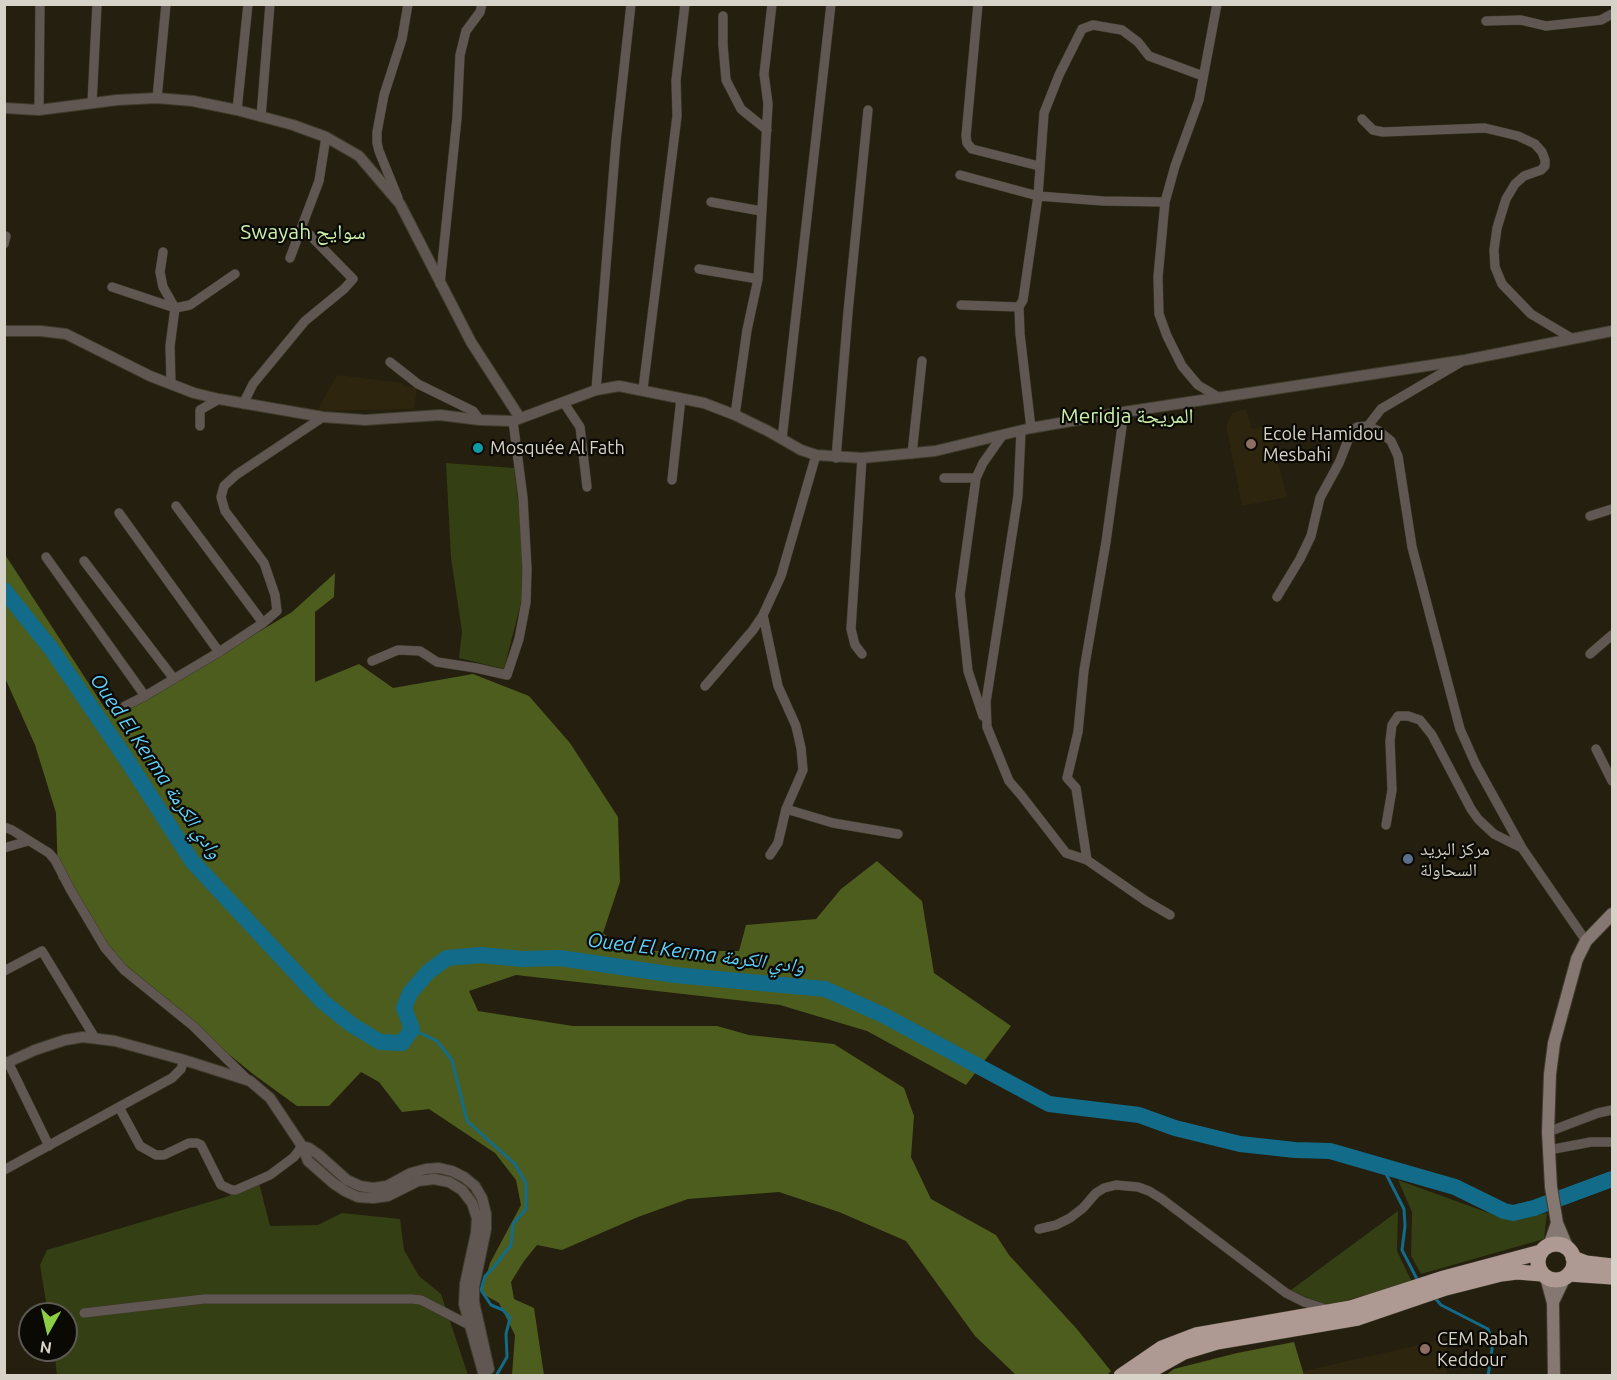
<!DOCTYPE html>
<meta charset="utf-8">
<style>
body{margin:0}
#map{position:relative;width:1617px;height:1380px;overflow:hidden;background:#241f0e;font-family:Ubuntu,sans-serif}
canvas{display:block}
.frame{position:absolute;inset:0;border:6px solid #d6d2c8;pointer-events:none}
.north{position:absolute;left:18px;top:1302px;width:60px;height:60px;box-sizing:border-box;background:#0b0904;border:2px solid #5c5952;border-radius:50%;rotate:188deg;font-size:16px;font-weight:700;line-height:24px;text-align:center;color:#d6d2c8}
.north::after{content:'';display:block;margin:auto;width:21px;height:27px;background:#8bce46;clip-path:polygon(50% 0,100% 100%,50% 72%,0 100%)}
</style>
<div id="map">
<canvas width="1617" height="1380"></canvas>
<div class="frame"></div>
<div class="north">N</div>
</div>
<script>
const ctx = document.querySelector('canvas').getContext('2d');
ctx.lineJoin = 'round';
function fillPath(path, color) { ctx.fillStyle = color; ctx.fill(path, 'evenodd'); }
const shape = rows => new Path2D(rows.map(r => 'M' + r).join(''));
function stroke(path, color, width, dash) { ctx.strokeStyle = color; ctx.lineWidth = width; ctx.lineCap = dash ? 'butt' : 'round'; ctx.setLineDash(dash || []); ctx.stroke(path); }
function write(font, color, halo, rows, align = 'center') {
  ctx.font = font + ' Ubuntu,"Noto Naskh Arabic",sans-serif'; ctx.lineWidth = 4.5; ctx.setLineDash([]); ctx.textBaseline = 'middle'; ctx.strokeStyle = halo; ctx.fillStyle = color; for (const [text, x, y, turn = 0] of rows) {
    ctx.save(); ctx.translate(x, y); ctx.rotate((+turn || 0) * Math.PI / 180); ctx.textAlign = isNaN(turn) ? turn : align; if (halo) ctx.strokeText(text, 0, 0); ctx.fillText(text, 0, 0); ctx.restore();
  }
}
fillPath(shape([
 [337,375,403,383,403,386,417,388,414,409,317,411],
 [1246,409,1252,429,1269,425,1287,497,1242,506,1226,426,1232,413],
 [1445,1339,1449,1358,1444,1359,1448,1375,1304,1376,1303,1371]
]), '#2d250e');
fillPath(shape([
 [446,463,514,468,519,508,523,560,522,599,504,669,459,658,462,632,451,558],
 [1398,1180,1508,1220,1547,1213,1544,1239,1421,1274,1411,1256,1412,1212],
 [259,1183,270,1226,318,1225,342,1213,400,1219,404,1250,419,1276,441,1294,468,1375,57,1375,54,1350,66,1350,66,1314,48,1314,40,1265,47,1250,226,1197],
 [1398,1211,1397,1251,1412,1282,1331,1305,1310,1299,1291,1290]
]), '#343f13');
fillPath(shape([
 [4,553,106,710,131,708,292,612,335,573,334,597,315,612,315,682,359,664,393,688,473,674,529,696,570,743,618,817,620,882,603,933,624,951,739,951,746,925,816,919,841,889,877,861,922,901,934,973,1011,1026,966,1085,867,1031,780,1005,516,975,469,991,478,1011,573,1026,717,1026,749,1035,834,1044,904,1088,914,1116,911,1157,931,1199,996,1235,1009,1255,1076,1328,1111,1371,1106,1376,1016,1375,975,1336,906,1241,839,1212,779,1192,688,1199,638,1217,562,1250,537,1245,524,1261,511,1282,514,1299,534,1308,544,1375,512,1375,515,1335,499,1303,481,1293,490,1263,521,1205,516,1180,495,1153,429,1109,402,1112,379,1082,361,1072,329,1106,297,1106,253,1074,117,963,71,894,58,878,56,813,35,745,5,678],
 [1294,1342,1304,1375,1166,1375,1174,1369,1237,1353]
]), '#4d5d1d');
stroke(shape([
 [412,1029,437,1041,452,1060,467,1121,515,1164,526,1183,526,1209,513,1224,511,1245,493,1268,485,1276,481,1290,491,1305,503,1310,510,1318,506,1334,507,1357,496,1376],
 [1382,1166,1404,1209,1405,1226,1402,1250,1418,1281],
 [1435,1298,1441,1305,1488,1329,1493,1342,1488,1376]
]), '#116b89', 3);
stroke(shape([
 [4,590,52,650,127,760,192,861,323,1002,352,1025,380,1042,402,1043,412,1029,404,1008,410,993,428,972,447,958,481,955,522,959,560,958,675,975,825,989,883,1015,1049,1104,1139,1115,1175,1128,1240,1144,1295,1150,1330,1151,1455,1187,1504,1211,1513,1213,1534,1208,1612,1179]
]), '#116b89', 16);
const minor = shape([
 [978,4,966,136,967,143,972,149,1039,166],
 [1217,4,1199,100,1175,166,1165,202,1158,277,1159,314,1167,336,1182,366,1198,385,1220,398],
 [723,16,723,45,726,80,741,109,767,130],
 [1486,21,1521,20,1546,26,1601,20,1612,14],
 [157,98,166,4],
 [92,103,97,4],
 [39,110,40,4],
 [237,110,248,4],
 [261,117,270,4],
 [1362,119,1373,130,1383,132,1485,128,1518,136,1535,144,1542,152,1545,160,1545,166,1541,170,1524,176,1515,184,1506,199,1497,228,1494,250,1495,267,1502,284,1531,314,1573,339],
 [960,175,1038,196,1103,201,1165,202],
 [398,198,379,151,377,143,377,132,384,95,402,39,408,4],
 [711,202,761,211],
 [4,244,6,236],
 [163,252,160,272,163,287,175,308,170,346,171,384],
 [290,258,319,181,326,137],
 [699,269,758,279],
 [440,284,457,118,460,55,466,31,480,12,482,4],
 [112,287,175,308,190,305,235,274],
 [961,305,1019,307],
 [390,362,418,384,473,411,480,420],
 [1461,362,1381,409,1368,426,1379,431,1391,441,1398,456,1412,547,1460,729,1476,765,1522,848],
 [643,389,677,116,676,80,685,4],
 [596,390,616,141,631,4],
 [564,403,580,427,587,487],
 [243,404,253,384,305,321,344,289,353,279,302,227],
 [735,415,747,330,758,279,768,104,764,74,772,4],
 [200,426,200,410,219,399],
 [1031,428,1020,334,1019,307,1023,300,1038,196,1044,113,1059,75,1082,29,1093,25,1122,30,1138,42,1149,56,1203,76],
 [1021,431,1018,496,986,702,987,727,1009,781,1021,795,1066,853,1087,860,1146,901,1170,915],
 [782,439,831,4],
 [912,454,922,361],
 [836,458,848,312,868,110],
 [944,478,976,478],
 [672,480,681,398],
 [176,506,263,623],
 [119,513,219,652],
 [1590,516,1612,509],
 [46,557,145,696],
 [84,561,174,679],
 [1277,597,1300,559,1311,536,1320,498,1339,463,1352,430,1357,427,1368,426],
 [763,615,778,686,796,726,801,748,803,770,786,809,778,843,770,855],
 [862,654,855,645,851,629,862,458],
 [1590,654,1612,635],
 [372,661,398,650,420,651,437,662,476,668,507,675,519,639,526,602,527,569,523,498,513,421],
 [705,686,753,630,763,615,781,576,816,455],
 [125,706,145,696,219,652,263,623,277,611,275,595,264,563,225,511,221,497,224,486,236,475,323,417],
 [983,716,968,671,960,595,976,478,983,463,1002,436],
 [1596,749,1612,781],
 [786,809,833,823,898,834],
 [1386,825,1392,790,1390,741,1392,725,1398,716,1408,716,1420,720,1432,735,1471,809,1478,819,1494,834,1522,848,1586,941],
 [4,827,12,830,49,853,55,860,70,889,105,948,124,970,192,1025,248,1080],
 [4,848,28,841],
 [1087,860,1076,788,1067,778,1078,732,1084,670,1106,542,1124,412],
 [4,971,42,951,95,1038],
 [8,1062,49,1146],
 [119,1107,140,1146,156,1155,164,1155,189,1143,197,1143,201,1145,221,1185,232,1190,236,1190,270,1175,294,1157,302,1146],
 [1548,1132,1598,1113,1612,1110],
 [1549,1150,1591,1142,1612,1142],
 [4,1170,172,1078,181,1069,184,1060],
 [1039,1229,1056,1225,1070,1218,1083,1208,1096,1193,1104,1188,1116,1185,1138,1187,1149,1191,1162,1199,1286,1293,1304,1302,1326,1309],
 [84,1313,204,1299,412,1299,421,1300,473,1327]
]);
const tertiary = shape([
 [4,108,39,110,117,100,157,98,193,101,237,110,293,125,326,137,359,156,400,204,471,342,520,418],
 [4,331,41,331,66,334,150,376,194,393,219,399,323,417,365,420,440,415,480,420,513,421,596,390,619,386,704,403,735,415,768,431,801,450,816,455,862,458,935,451,1031,428,1124,412,1465,360,1612,331],
 [4,1064,35,1050,65,1040,83,1037,115,1041,184,1060,250,1081,270,1098,302,1146,308,1161,333,1183,345,1191,358,1197,373,1198,388,1196,418,1181,434,1179,449,1182,462,1190,472,1203,477,1218,476,1233,465,1284,464,1304,484,1376],
 [302,1146,309,1148,319,1155,347,1180,360,1186,373,1188,387,1186,411,1173,426,1169,439,1168,452,1171,464,1177,475,1186,482,1198,486,1214,486,1229,474,1287,474,1302,489,1369]
]);
const secondary = shape([
 [1549,1246,1557,1223],
 [1568,1249,1557,1223,1551,1187,1548,1132,1550,1074,1554,1043,1577,959,1586,941,1612,914],
 [1546,1277,1553,1303,1554,1376],
 [1553,1302,1565,1277]
]);
const trunk = shape([
 '1538 1262a18 18 0 1 1 36 0a18 18 0 1 1-36 0Z',
 [1573,1258,1586,1263,1612,1266],
 [1569,1274,1612,1277],
 [1121,1376,1162,1348,1196,1335,1351,1308,1444,1278,1541,1252],
 [1141,1376,1184,1352,1217,1342,1358,1318,1446,1288,1501,1274,1517,1272,1542,1274]
]);
stroke(minor, '#403c2c', 10);
stroke(tertiary, '#403c2c', 12);
stroke(secondary, '#403c2c', 14);
stroke(trunk, '#403c2c', 16);
stroke(minor, '#605753', 9);
stroke(tertiary, '#605753', 10);
stroke(secondary, '#857771', 12);
stroke(trunk, '#ae9a92', 15);
for (const [x, y, r, color] of [
 [1251,444,6,"#8d6e63"],
 [478,448,6,"#0f9aa8"],
 [1408,859,6,"#5c6f8a"],
 [1425,1349,6,"#8d6e63"]
]) { const dot = new Path2D(); dot.arc(x, y, r, 0, 2 * Math.PI); ctx.fillStyle = color; ctx.fill(dot); stroke(dot, '#0b0904', 2); }
write('18px', '#d6d2c8', '#0b0904', [
 ["Ecole Hamidou",1263,434],
 ["Mesbahi",1263,455],
 ["Mosquée Al Fath",490,448],
 ["مركز البريد",1420,849],
 ["السحاولة",1420,870],
 ["CEM Rabah",1437,1339],
 ["Keddour",1437,1360]
], 'left');
write('italic 20px', '#5fd1fd', '#0b0904', [
 ["Oued El Kerma وادي الكرمة",156,766,56],
 ["Oued El Kerma وادي الكرمة",696,953,7]
]);
write('21px', '#cbf1ac', '#0b0904', [
 ["Swayah سوايح",303,232],
 ["Meridja المريجة",1127,416]
]);
</script>
